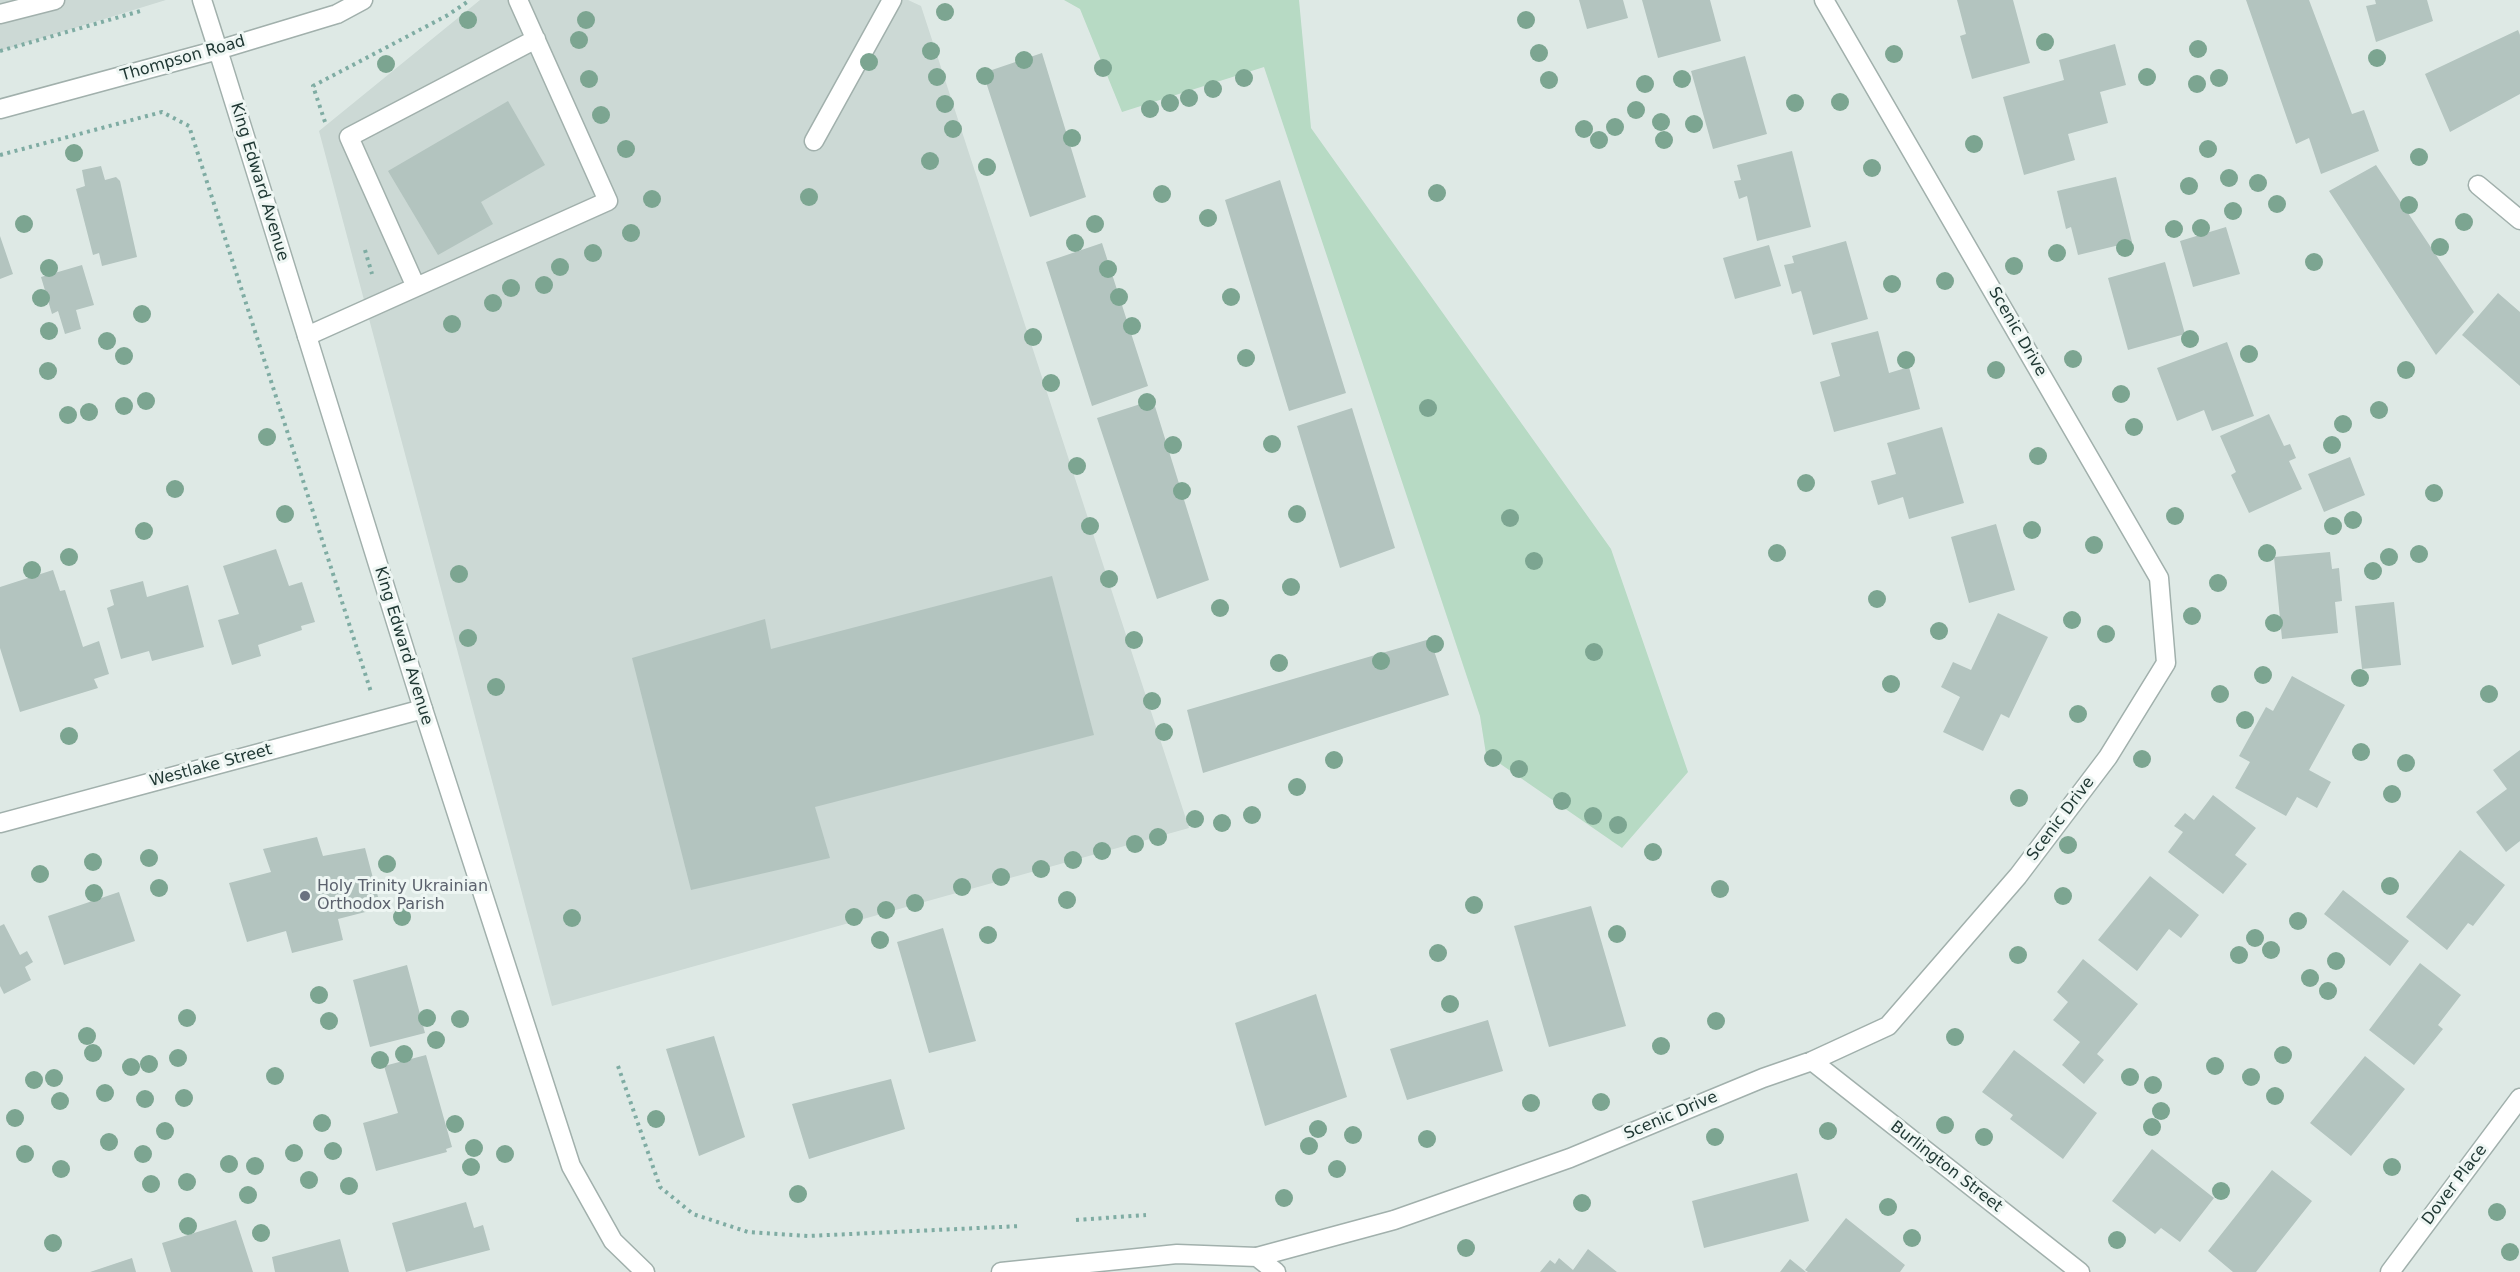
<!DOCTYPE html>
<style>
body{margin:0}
canvas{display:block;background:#dee9e5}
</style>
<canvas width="2520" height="1272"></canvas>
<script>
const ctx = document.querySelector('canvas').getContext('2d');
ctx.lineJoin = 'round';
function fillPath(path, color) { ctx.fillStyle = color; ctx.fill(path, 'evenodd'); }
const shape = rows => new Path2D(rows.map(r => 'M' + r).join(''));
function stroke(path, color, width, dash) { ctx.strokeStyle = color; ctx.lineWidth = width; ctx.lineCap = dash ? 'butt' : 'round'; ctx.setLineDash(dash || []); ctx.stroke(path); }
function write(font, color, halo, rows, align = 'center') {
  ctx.font = font + ' "DejaVu Sans",sans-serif'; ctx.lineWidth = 6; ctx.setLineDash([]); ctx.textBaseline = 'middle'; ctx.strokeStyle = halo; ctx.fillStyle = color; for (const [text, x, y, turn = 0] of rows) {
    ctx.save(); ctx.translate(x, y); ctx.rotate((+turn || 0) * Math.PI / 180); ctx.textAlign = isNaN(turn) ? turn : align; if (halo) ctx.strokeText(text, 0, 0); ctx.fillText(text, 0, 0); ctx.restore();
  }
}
fillPath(shape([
 [0,0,166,0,0,51],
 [480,0,908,0,921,6,1189,828,552,1006,319,131]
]), '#ccd9d5');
fillPath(shape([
 [1064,0,1299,0,1311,128,1611,549,1688,772,1622,848,1486,754,1480,716,1264,67,1122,112,1080,9]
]), '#b7dac4');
fillPath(shape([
 [1579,0,1623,0,1628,18,1587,29],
 [1642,0,1710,0,1721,41,1658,58],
 [1957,0,2013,0,2030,63,1972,79,1960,36,1966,34],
 [2246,0,2309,0,2352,114,2364,110,2379,151,2321,174,2309,138,2296,144],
 [2375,0,2427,0,2433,21,2376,42,2366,6,2376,4],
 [2518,30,2520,35,2520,94,2450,132,2425,74],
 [2115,44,2126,85,2100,92,2108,123,2068,134,2075,160,2024,175,2003,97,2064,80,2059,60],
 [1042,53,1086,197,1030,217,983,73],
 [1745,56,1767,134,1713,149,1691,71],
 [508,101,545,165,481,202,493,224,438,255,388,171],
 [1792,151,1811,227,1757,241,1747,196,1739,199,1734,181,1741,180,1737,165],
 [2376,165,2474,312,2436,355,2329,191],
 [101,166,105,180,116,177,120,181,137,257,102,266,99,253,93,255,76,189,85,186,82,170],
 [2116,177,2132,242,2078,255,2071,227,2066,229,2057,191],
 [1280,180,1346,393,1289,411,1225,200],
 [2226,227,2240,274,2193,287,2180,241],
 [0,236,13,274,0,279],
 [1846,241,1868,319,1813,335,1801,291,1792,294,1784,265,1794,263,1792,256],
 [1102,243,1148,386,1092,406,1046,262],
 [1769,245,1781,286,1735,299,1723,258],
 [2165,262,2185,334,2128,350,2108,278],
 [82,265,94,305,76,310,81,329,65,334,58,311,52,314,41,277],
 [2498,293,2520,312,2520,386,2462,335],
 [1878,331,1889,373,1909,367,1920,409,1834,432,1820,382,1840,376,1831,343],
 [2227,342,2254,416,2212,431,2204,410,2177,421,2157,368],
 [1153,400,1209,580,1157,599,1097,418],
 [1352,408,1395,548,1340,568,1297,426],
 [2269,414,2284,446,2290,444,2296,458,2289,461,2302,489,2249,513,2231,475,2236,472,2220,436],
 [1942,427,1964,503,1909,519,1903,497,1878,505,1871,481,1896,474,1887,443],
 [2350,457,2365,495,2324,512,2308,474],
 [1996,524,2015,590,1969,603,1951,537],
 [276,549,289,586,302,582,315,622,301,626,302,630,258,645,261,656,232,665,218,620,239,614,223,566],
 [2330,552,2332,569,2339,568,2342,601,2335,602,2338,633,2282,639,2274,557],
 [53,570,60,591,65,590,83,647,99,641,109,674,94,679,98,688,20,712,0,648,0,587],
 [1052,576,1094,735,815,807,830,858,691,890,632,658,765,619,771,649],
 [143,581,147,597,188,585,204,647,152,661,149,651,121,659,107,608,114,605,110,590],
 [2394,602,2401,665,2362,669,2355,606],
 [1998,613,2048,637,2009,718,2001,714,1983,751,1943,732,1960,697,1941,687,1953,662,1971,670],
 [1430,639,1449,695,1203,773,1187,710],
 [2292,676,2345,705,2309,770,2331,782,2317,808,2297,797,2286,816,2235,788,2250,762,2239,756,2266,707,2273,711],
 [2520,750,2520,841,2506,852,2476,812,2507,789,2493,770],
 [2213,795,2256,828,2235,855,2247,864,2223,894,2168,852,2183,832,2174,826,2185,813,2194,820],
 [317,837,323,856,365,848,381,908,338,919,343,940,292,953,286,931,247,942,229,883,271,872,263,849],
 [2460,850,2505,885,2473,926,2468,923,2447,950,2406,917],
 [2150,876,2199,915,2181,938,2169,929,2137,971,2098,940],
 [2343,890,2409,941,2390,966,2324,914],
 [119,892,135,941,64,965,48,916],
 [1591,906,1626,1026,1549,1047,1514,926],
 [4,924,20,955,27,951,33,962,25,967,31,980,4,994,0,986,0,926],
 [943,928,976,1041,929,1053,897,942],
 [2083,959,2138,1004,2097,1054,2104,1060,2084,1084,2062,1065,2080,1042,2053,1020,2068,1002,2057,992],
 [2420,963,2461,995,2438,1025,2443,1029,2414,1065,2369,1030],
 [407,965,425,1033,370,1047,353,980],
 [1316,994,1347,1097,1265,1126,1235,1023],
 [1488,1020,1503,1071,1407,1100,1390,1049],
 [714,1036,745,1137,699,1156,666,1049],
 [2014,1050,2097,1113,2063,1159,2010,1119,2013,1115,1982,1092],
 [426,1055,452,1147,446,1149,447,1152,376,1171,363,1123,398,1113,384,1066],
 [2365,1056,2405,1089,2351,1156,2310,1123],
 [891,1079,905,1129,809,1159,792,1104],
 [2152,1149,2214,1198,2180,1242,2161,1228,2155,1234,2112,1201],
 [2272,1170,2312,1201,2256,1272,2233,1272,2208,1251],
 [1797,1173,1809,1221,1704,1248,1692,1201],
 [466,1202,474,1228,483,1225,490,1250,406,1272,392,1223],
 [1846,1218,1905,1265,1900,1272,1808,1272,1805,1270],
 [236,1220,253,1272,171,1272,162,1243],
 [340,1239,349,1272,275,1272,272,1257],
 [1588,1249,1617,1272,1540,1272,1550,1260,1555,1264,1559,1258,1573,1270],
 [132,1258,136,1272,90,1272],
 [1790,1259,1806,1272,1780,1272]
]), '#b3c4bf');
const service = shape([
 [0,14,55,0],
 [814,141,892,0],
 [2478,185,2520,220],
 [416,287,349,137,536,39],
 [307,336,608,201,518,0]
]);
const minor = shape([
 [202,0,218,50],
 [0,823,423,709],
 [1812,1061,2080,1272],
 [1257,1257,1394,1220,1570,1158,1763,1078,1812,1061,1888,1026,2018,876,2108,757,2166,663,2159,578,1824,0],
 [2390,1272,2520,1098]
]);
const tertiary = shape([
 [218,50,423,709,571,1166,613,1241,645,1272],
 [0,109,218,50,337,14,363,0],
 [1001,1272,1177,1254,1257,1257,1276,1272]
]);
stroke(service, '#a1b0ac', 21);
stroke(minor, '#a1b0ac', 21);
stroke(tertiary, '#a1b0ac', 21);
stroke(shape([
 [0,51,144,10],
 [325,122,313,86,448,15,470,0],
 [0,155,162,112,189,126,371,692],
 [365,250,372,274],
 [618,1066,660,1187,693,1214,748,1232,808,1236,1021,1226],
 [1076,1220,1146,1215]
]), '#7faca3', 4, [3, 4.5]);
stroke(service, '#fff', 18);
stroke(minor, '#fff', 18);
stroke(tertiary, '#fff', 18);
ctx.fillStyle = '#7ca591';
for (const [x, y] of [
 [945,12],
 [468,20],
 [586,20],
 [1526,20],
 [579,40],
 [2045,42],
 [2198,49],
 [931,51],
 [1539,53],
 [1894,54],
 [2377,58],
 [1024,60],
 [869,62],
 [386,64],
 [1103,68],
 [985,76],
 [937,77],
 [2147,77],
 [1244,78],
 [2219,78],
 [589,79],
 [1682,79],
 [1549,80],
 [1645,84],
 [2197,84],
 [1213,89],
 [1189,98],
 [1840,102],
 [1170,103],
 [1795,103],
 [945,104],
 [1150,109],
 [1636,110],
 [601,115],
 [1661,122],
 [1694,124],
 [1615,127],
 [953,129],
 [1584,129],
 [1072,138],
 [1599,140],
 [1664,140],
 [1974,144],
 [626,149],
 [2208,149],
 [74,153],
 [2419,157],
 [930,161],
 [987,167],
 [1872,168],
 [2229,178],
 [2258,183],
 [2189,186],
 [1437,193],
 [1162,194],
 [809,197],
 [652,199],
 [2277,204],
 [2409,205],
 [2233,211],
 [1208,218],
 [2464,222],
 [24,224],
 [1095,224],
 [2201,228],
 [2174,229],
 [631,233],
 [1075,243],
 [2440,247],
 [2125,248],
 [593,253],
 [2057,253],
 [2314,262],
 [2014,266],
 [560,267],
 [49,268],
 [1108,269],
 [1945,281],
 [1892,284],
 [544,285],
 [511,288],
 [1119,297],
 [1231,297],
 [41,298],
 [493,303],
 [142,314],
 [452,324],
 [1132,326],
 [49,331],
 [1033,337],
 [2190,339],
 [107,341],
 [2249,354],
 [124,356],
 [1246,358],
 [2073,359],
 [1906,360],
 [1996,370],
 [2406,370],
 [48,371],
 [1051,383],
 [2121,394],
 [146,401],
 [1147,402],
 [124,406],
 [1428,408],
 [2379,410],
 [89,412],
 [68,415],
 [2343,424],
 [2134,427],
 [267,437],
 [1272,444],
 [1173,445],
 [2332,445],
 [2038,456],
 [1077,466],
 [1806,483],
 [175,489],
 [1182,491],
 [2434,493],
 [285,514],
 [1297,514],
 [2175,516],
 [1510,518],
 [2353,520],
 [1090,526],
 [2333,526],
 [2032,530],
 [144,531],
 [2094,545],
 [1777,553],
 [2267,553],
 [2419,554],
 [69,557],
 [2389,557],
 [1534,561],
 [32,570],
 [2373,571],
 [459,574],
 [1109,579],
 [2218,583],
 [1291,587],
 [1877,599],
 [1220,608],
 [2192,616],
 [2072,620],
 [2274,623],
 [1939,631],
 [2106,634],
 [468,638],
 [1134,640],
 [1435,644],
 [1594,652],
 [1381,661],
 [1279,663],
 [2263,675],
 [2360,678],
 [1891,684],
 [496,687],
 [2220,694],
 [2489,694],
 [1152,701],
 [2078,714],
 [2245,720],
 [1164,732],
 [69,736],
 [2361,752],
 [1493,758],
 [2142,759],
 [1334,760],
 [2406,763],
 [1519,769],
 [1297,787],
 [2392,794],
 [2019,798],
 [1562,801],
 [1252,815],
 [1593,816],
 [1195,819],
 [1222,823],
 [1618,825],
 [1158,837],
 [1135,844],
 [2068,845],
 [1102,851],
 [1653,852],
 [149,858],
 [1073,860],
 [93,862],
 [387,864],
 [1041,869],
 [40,874],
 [1001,877],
 [2390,886],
 [962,887],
 [159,888],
 [1720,889],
 [94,893],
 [2063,896],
 [1067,900],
 [915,903],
 [1474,905],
 [886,910],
 [402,917],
 [854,917],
 [572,918],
 [2298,921],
 [1617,934],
 [988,935],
 [2255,938],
 [880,940],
 [2271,950],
 [1438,953],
 [2018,955],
 [2239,955],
 [2336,961],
 [2310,978],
 [2328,991],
 [319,995],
 [1450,1004],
 [187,1018],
 [427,1018],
 [460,1019],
 [329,1021],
 [1716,1021],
 [87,1036],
 [1955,1037],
 [436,1040],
 [1661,1046],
 [93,1053],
 [404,1054],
 [2283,1055],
 [178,1058],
 [380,1060],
 [149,1064],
 [2215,1066],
 [131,1067],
 [275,1076],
 [2130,1077],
 [2251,1077],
 [54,1078],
 [34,1080],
 [2153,1085],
 [105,1093],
 [2275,1096],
 [184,1098],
 [145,1099],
 [60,1101],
 [1601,1102],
 [1531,1103],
 [2161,1111],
 [15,1118],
 [656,1119],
 [322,1123],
 [455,1124],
 [1945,1125],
 [2152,1127],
 [1318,1129],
 [165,1131],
 [1828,1131],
 [1353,1135],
 [1715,1137],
 [1984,1137],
 [1427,1139],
 [109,1142],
 [1309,1146],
 [474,1148],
 [333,1151],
 [294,1153],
 [25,1154],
 [143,1154],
 [505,1154],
 [229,1164],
 [255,1166],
 [471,1167],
 [2392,1167],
 [61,1169],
 [1337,1169],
 [309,1180],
 [187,1182],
 [151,1184],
 [349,1186],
 [2221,1191],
 [798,1194],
 [248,1195],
 [1284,1198],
 [1582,1203],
 [1888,1207],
 [2497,1212],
 [188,1226],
 [261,1233],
 [1912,1238],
 [2117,1240],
 [53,1243],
 [1466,1248],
 [2510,1252]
]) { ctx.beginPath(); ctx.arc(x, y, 9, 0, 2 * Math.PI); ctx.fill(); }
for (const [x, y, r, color] of [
 [305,896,6,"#6b7280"]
]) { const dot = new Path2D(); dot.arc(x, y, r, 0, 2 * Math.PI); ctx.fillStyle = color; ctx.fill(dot); stroke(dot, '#eef6f3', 2); }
write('16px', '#203834', '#eef6f3', [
 ["Thompson Road",183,59,-16],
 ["King Edward Avenue",259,182,73],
 ["Scenic Drive",2017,332,60],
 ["King Edward Avenue",403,646,73],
 ["Westlake Street",211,766,-15],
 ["Scenic Drive",2061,819,-53],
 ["Scenic Drive",1671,1116,-23],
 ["Burlington Street",1946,1167,38],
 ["Dover Place",2455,1185,-53]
]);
write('16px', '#5b616d', '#eef6f3', [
 ["Holy Trinity Ukrainian",317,887],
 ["Orthodox Parish",317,905]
], 'left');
</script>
